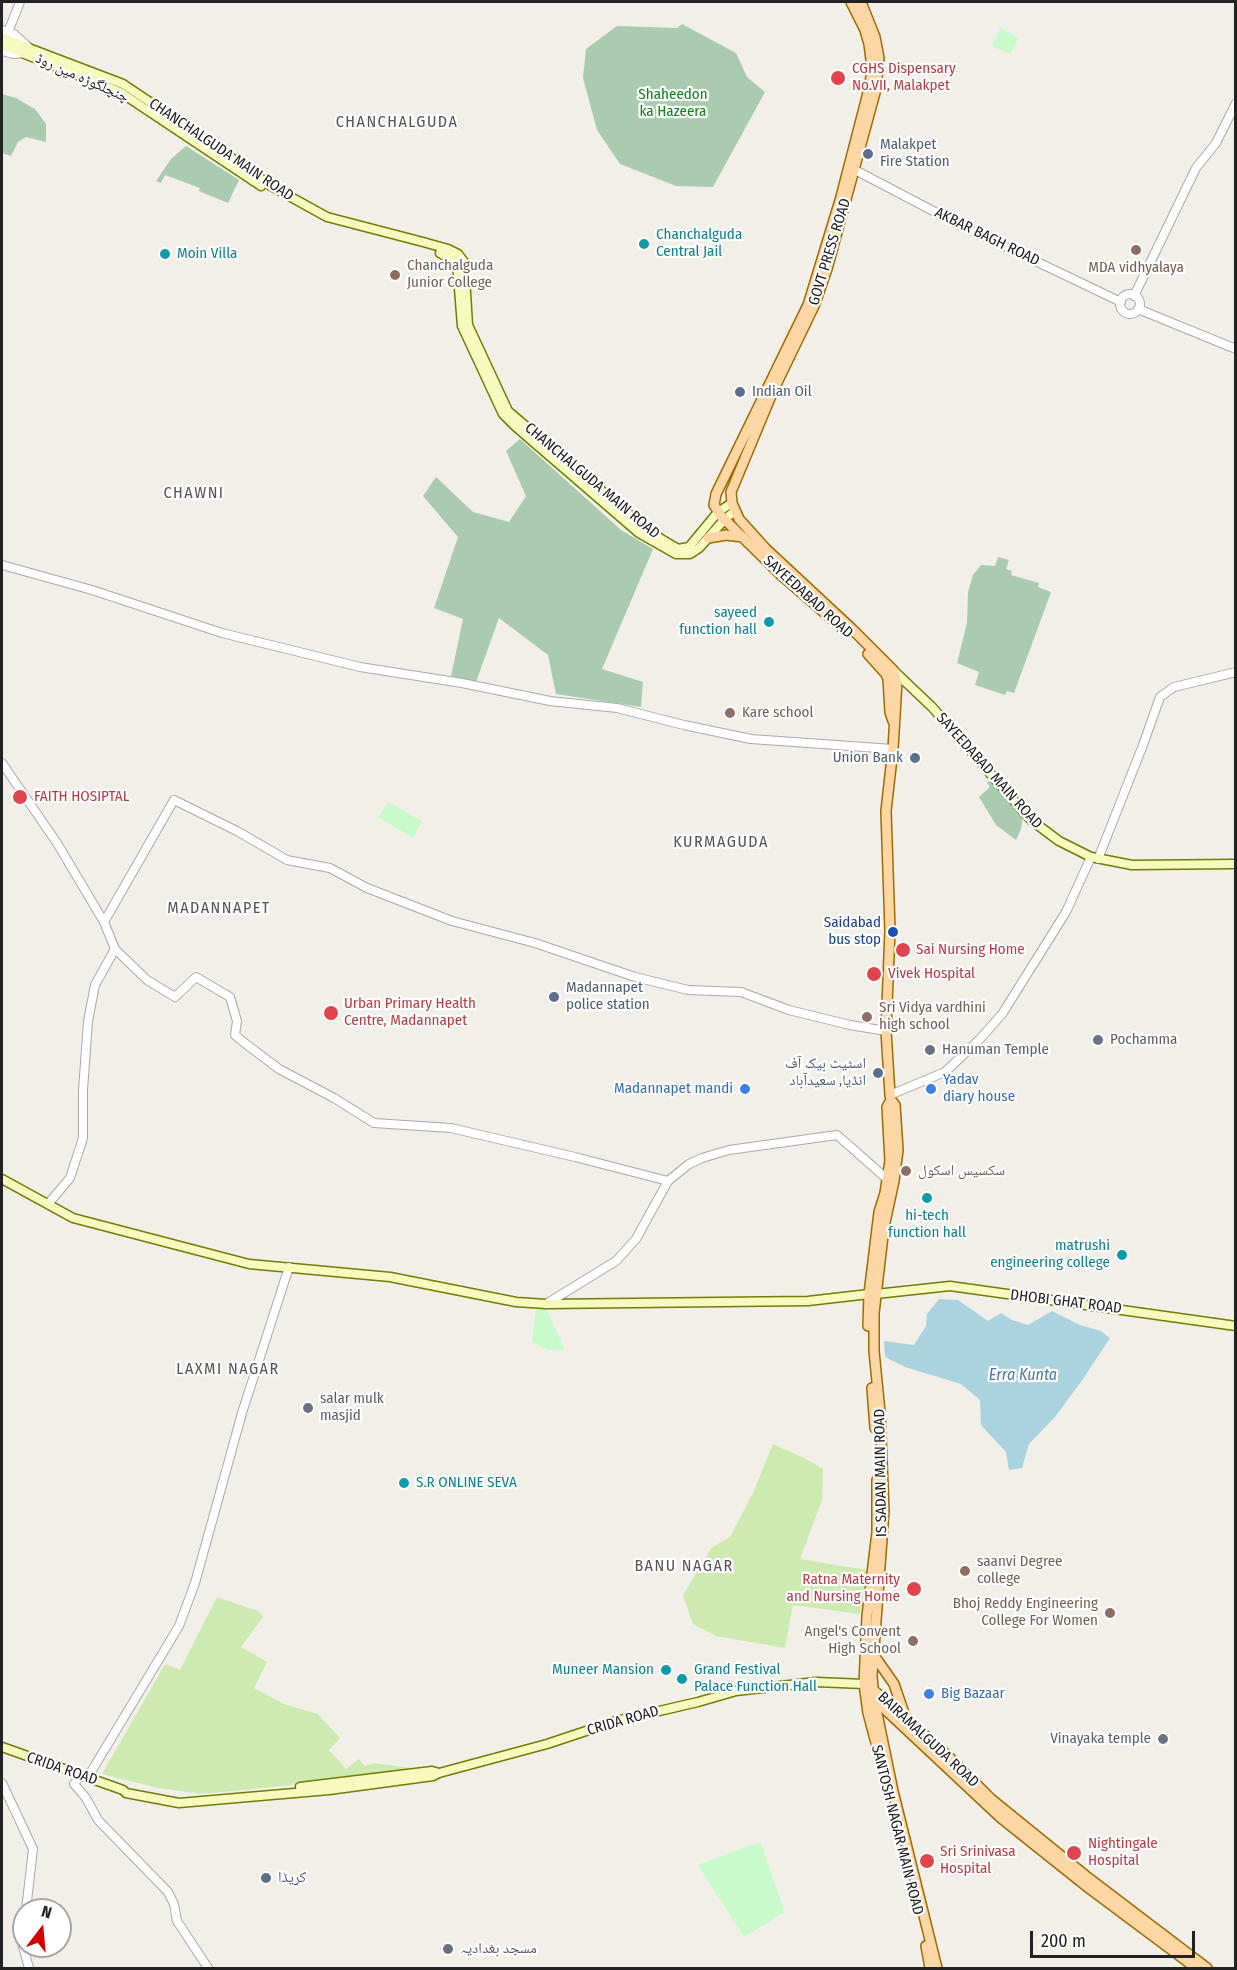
<!DOCTYPE html>
<meta charset="utf-8">
<style>
body{margin:0}
#map{position:relative;width:1237px;height:1970px;overflow:hidden;background:#f2efe9;font-family:"Fira Sans Condensed",sans-serif}
canvas{display:block}
.frame{position:absolute;inset:0;border:3px solid #222;pointer-events:none}
.north{position:absolute;left:12px;top:1898px;width:60px;height:60px;box-sizing:border-box;background:#fff;border:2px solid #a7a7a7;border-radius:50%;rotate:16deg;font-size:16px;font-weight:700;line-height:24px;text-align:center;color:#222}
.north::after{content:'';display:block;margin:auto;width:21px;height:27px;background:#d40000;clip-path:polygon(50% 0,100% 100%,50% 72%,0 100%)}
.scale{position:absolute;left:1030px;top:1931px;width:165px;height:27px;box-sizing:border-box;border:3px solid #222;border-top:0;padding-left:8px;font-size:18px;line-height:21px;white-space:nowrap;color:#222;-webkit-text-stroke:4px #fff;paint-order:stroke}
</style>
<div id="map">
<canvas width="1237" height="1970"></canvas>
<div class="frame"></div>
<div class="north">N</div>
<div class="scale">200 m</div>
</div>
<script>
const ctx = document.querySelector('canvas').getContext('2d');
ctx.lineJoin = 'round';
function fillPath(path, color) { ctx.fillStyle = color; ctx.fill(path, 'evenodd'); }
const shape = rows => new Path2D(rows.map(r => 'M' + r).join(''));
function stroke(path, color, width, dash) { ctx.strokeStyle = color; ctx.lineWidth = width; ctx.lineCap = dash ? 'butt' : 'round'; ctx.setLineDash(dash || []); ctx.stroke(path); }
function write(font, color, halo, rows, align = 'center') {
  ctx.font = font + ' "Fira Sans Condensed","Noto Naskh Arabic",sans-serif'; ctx.lineWidth = 4.5; ctx.setLineDash([]); ctx.textBaseline = 'middle'; ctx.strokeStyle = halo; ctx.fillStyle = color; for (const [text, x, y, turn = 0] of rows) {
    ctx.save(); ctx.translate(x, y); ctx.rotate((+turn || 0) * Math.PI / 180); ctx.textAlign = isNaN(turn) ? turn : align; if (halo) ctx.strokeText(text, 0, 0); ctx.fillText(text, 0, 0); ctx.restore();
  }
}
fillPath(shape([
 [773,1444,806,1459,823,1469,822,1500,800,1559,867,1570,860,1614,793,1605,785,1648,716,1636,693,1624,683,1595,711,1548,730,1537,753,1493],
 [217,1597,258,1611,263,1617,241,1647,267,1662,254,1688,284,1704,318,1714,340,1738,329,1750,346,1769,359,1759,365,1766,374,1763,418,1769,283,1786,202,1794,158,1788,102,1774,165,1664,180,1670]
]), '#cdebb0');
fillPath(shape([
 [682,24,736,53,747,77,765,92,713,187,676,186,620,164,597,130,583,78,586,49,617,26,677,28],
 [2,94,16,98,35,109,46,124,46,142,26,137,18,142,11,156,2,153],
 [186,146,239,180,228,203,199,191,200,188,165,175,161,183,156,181,171,159],
 [520,439,621,530,653,549,602,669,643,682,641,707,556,694,548,655,499,618,476,682,451,676,463,619,434,608,458,537,423,496,436,477,473,512,509,522,526,496,506,451],
 [998,557,1009,560,1006,569,1012,571,1011,575,1039,583,1038,587,1051,592,1014,693,1007,691,1005,695,975,685,979,672,957,663,967,623,968,592,973,575,981,565,995,566],
 [990,780,1023,816,1021,829,1016,840,996,825,979,797,990,787,987,783]
]), '#aacbaf');
fillPath(shape([
 [1000,28,1019,38,1010,54,992,46],
 [388,802,422,821,413,838,378,817],
 [536,1308,546,1309,565,1350,548,1350,532,1342],
 [760,1842,785,1912,744,1937,698,1865]
]), '#c8facc');
fillPath(shape([
 [939,1299,958,1300,988,1321,1001,1313,1012,1320,1028,1325,1052,1311,1080,1325,1101,1331,1110,1338,1083,1379,1055,1417,1029,1444,1022,1468,1009,1470,1006,1452,981,1425,980,1400,961,1384,905,1367,885,1357,884,1341,914,1345,926,1326,927,1314]
]), '#aad3df');
const tertiary = shape([
 [2,30,14,34,28,47,26,53,13,54,2,51],
 [8,32,20,2],
 [855,170,958,224,1121,302],
 '1120 304a10 10 0 1 1 20 0a10 10 0 1 1-20 0Z',
 [1134,296,1196,168,1216,143,1236,103],
 [1138,309,1236,349],
 [2,565,92,590,222,633,360,667,462,683,550,701,617,708,684,725,751,739,893,749],
 [2,763,57,843,104,922,115,949,95,985,88,1021,83,1090,83,1138,70,1178,48,1204],
 [1098,859,1143,745,1160,697,1174,687,1236,672],
 [104,922,174,800,237,831,287,860,330,868,367,888,452,921,535,943,635,977,688,990,741,992,789,1010,850,1025,886,1031],
 [115,949,147,980,175,997,196,977,230,997,237,1021,235,1035,242,1041,279,1069,334,1098,374,1123,451,1128,575,1157,668,1181],
 [1004,1011,1066,912,1091,857],
 [890,1095,945,1072,979,1040,1003,1013],
 [546,1304,616,1261,636,1239,668,1181,689,1164,702,1158,729,1150,837,1135,887,1179],
 [80,1775,74,1784,86,1798,98,1820,168,1892,174,1904,177,1921,208,1968],
 [88,1777,179,1626,195,1583,242,1413,289,1267],
 [2,1783,33,1849,26,1910],
 [24,1927,22,1943,29,1968]
]);
const secondary = shape([
 [2,38,123,84,202,137,271,186,327,217,423,242,448,249,458,254,464,262,468,325,508,411,644,527,661,539,678,549,689,547,718,512,732,503],
 [2,45,120,92,261,186],
 [440,253,457,263,462,326,503,414,515,426,639,533,676,554,690,554,699,548,725,519,735,511],
 [893,670,932,707,1031,820,1059,841,1091,857,1132,865,1236,864],
 [2,1179,73,1218,249,1264,390,1277,516,1302,546,1304,808,1301,869,1294],
 [876,1294,950,1286,1236,1326],
 [2,1747,123,1790,126,1793,179,1803,329,1790,433,1776,439,1773,547,1744,616,1721,698,1702,736,1691,816,1682,864,1684],
 [300,1787,432,1771,439,1773]
]);
const primary = shape([
 [861,2,875,37,879,58,876,89,827,269,814,306,773,391,731,492,732,503,739,519,766,549,852,629,893,670,897,682,893,749,886,811,890,930,886,1031,890,1095,891,1100,895,1105,898,1150,894,1181,884,1227,874,1313,874,1351,880,1412,884,1511,872,1676,874,1699,893,1791,937,1968],
 [708,538,726,535,743,537],
 [841,627,781,575,721,516,714,505,716,494,808,305,841,197,870,85,872,67,869,44,865,30,851,2],
 [868,654,886,674,888,679,890,712,893,721],
 [868,1326,869,1294,879,1212,885,1193,890,1161,887,1107,891,1100],
 [872,1388,875,1428],
 [877,1480,877,1532,867,1616,864,1684,868,1713,887,1784],
 [873,1654,894,1684,905,1716],
 [871,1688,946,1754,991,1799,1086,1876,1207,1968],
 [874,1699,1001,1818,1090,1889,1196,1968],
 [926,1946,930,1968]
]);
stroke(tertiary, '#a9a9a9', 10);
stroke(secondary, '#707d05', 11);
stroke(primary, '#a06b00', 12);
stroke(tertiary, '#fff', 8);
stroke(secondary, '#f7fabf', 8);
stroke(primary, '#fcd6a4', 9);
for (const [x, y, r, color] of [
 [838,78,8,"#e0444e"],
 [868,154,6,"#5c6f8a"],
 [644,244,6,"#0f9aa8"],
 [1136,250,6,"#8d6e63"],
 [165,254,6,"#0f9aa8"],
 [395,275,6,"#8d6e63"],
 [740,392,6,"#5c6f8a"],
 [769,622,6,"#0f9aa8"],
 [730,713,6,"#8d6e63"],
 [915,758,6,"#5c6f8a"],
 [20,797,8,"#e0444e"],
 [893,932,6,"#1a4fb4"],
 [903,950,8,"#e0444e"],
 [874,974,8,"#e0444e"],
 [554,997,6,"#5c6f8a"],
 [331,1013,8,"#e0444e"],
 [867,1017,6,"#8d6e63"],
 [1098,1040,6,"#6b7280"],
 [930,1050,6,"#6b7280"],
 [878,1073,6,"#5c6f8a"],
 [745,1089,6,"#3f7fe0"],
 [931,1089,6,"#3f7fe0"],
 [906,1171,6,"#8d6e63"],
 [927,1198,6,"#0f9aa8"],
 [1122,1255,6,"#0f9aa8"],
 [308,1408,6,"#6b7280"],
 [404,1483,6,"#0f9aa8"],
 [965,1571,6,"#8d6e63"],
 [914,1589,8,"#e0444e"],
 [1110,1613,6,"#8d6e63"],
 [913,1641,6,"#8d6e63"],
 [666,1670,6,"#0f9aa8"],
 [682,1679,6,"#0f9aa8"],
 [929,1694,6,"#3f7fe0"],
 [1163,1739,6,"#6b7280"],
 [1074,1853,8,"#e0444e"],
 [927,1861,8,"#e0444e"],
 [266,1878,6,"#5c6f8a"],
 [448,1949,6,"#6b7280"]
]) { const dot = new Path2D(); dot.arc(x, y, r, 0, 2 * Math.PI); ctx.fillStyle = color; ctx.fill(dot); stroke(dot, '#fff', 2); }
write('15px', '#be3a42', '#fff', [
 ["CGHS Dispensary",852,69],
 ["No.VII, Malakpet",852,86],
 ["FAITH HOSIPTAL",34,797],
 ["Sai Nursing Home",916,950],
 ["Vivek Hospital",888,974],
 ["Urban Primary Health",344,1004],
 ["Centre, Madannapet",344,1021],
 ["Ratna Maternity",900,1580,"right"],
 ["and Nursing Home",900,1597,"right"],
 ["Nightingale",1088,1844],
 ["Hospital",1088,1861],
 ["Sri Srinivasa",940,1852],
 ["Hospital",940,1869]
], 'left');
write('15px', '#222', '#fff', [
 ["چنچلگوڑہ مین روڈ",82,78,24],
 ["CHANCHALGUDA MAIN ROAD",221,150,34],
 ["AKBAR BAGH ROAD",987,237,26],
 ["GOVT PRESS ROAD",830,252,-73],
 ["CHANCHALGUDA MAIN ROAD",592,481,40],
 ["SAYEEDABAD ROAD",808,597,42],
 ["SAYEEDABAD MAIN ROAD",989,771,48],
 ["DHOBI GHAT ROAD",1066,1302,7],
 ["IS SADAN MAIN ROAD",881,1473,-91],
 ["CRIDA ROAD",623,1721,-16],
 ["BAIRAMALGUDA ROAD",928,1740,43],
 ["CRIDA ROAD",62,1769,19],
 ["SANTOSH NAGAR MAIN ROAD",897,1830,76]
]);
write('15px', '#0c8416', '#fff', [
 ["Shaheedon",673,95],
 ["ka Hazeera",673,112]
]);
write('15px', '#4e5e75', '#fff', [
 ["Malakpet",880,145],
 ["Fire Station",880,162],
 ["Indian Oil",752,392],
 ["Union Bank",903,758,"right"],
 ["Madannapet",566,988],
 ["police station",566,1005],
 ["اسٹیٹ بیک آف",866,1064,"right"],
 ["انڈیا, سعیدآباد",866,1081,"right"],
 ["کریڈا",278,1878]
], 'left');
write('15px', '#0d838f', '#fff', [
 ["Chanchalguda",656,235],
 ["Central Jail",656,252],
 ["Moin Villa",177,254],
 ["sayeed",757,613,"right"],
 ["function hall",757,630,"right"],
 ["hi-tech",927,1216,"center"],
 ["function hall",927,1233,"center"],
 ["matrushi",1110,1246,"right"],
 ["engineering college",1110,1263,"right"],
 ["S.R ONLINE SEVA",416,1483],
 ["Muneer Mansion",654,1670,"right"],
 ["Grand Festival",694,1670],
 ["Palace Function Hall",694,1687]
], 'left');
write('15px', '#785e54', '#fff', [
 ["Chanchalguda",407,266],
 ["Junior College",407,283],
 ["MDA vidhyalaya",1136,268,"center"],
 ["Kare school",742,713],
 ["Sri Vidya vardhini",879,1008],
 ["high school",879,1025],
 ["سکسیس اسکول",918,1171],
 ["saanvi Degree",977,1562],
 ["college",977,1579],
 ["Bhoj Reddy Engineering",1098,1604,"right"],
 ["College For Women",1098,1621,"right"],
 ["Angel's Convent",901,1632,"right"],
 ["High School",901,1649,"right"]
], 'left');
write('15px', '#164399', '#fff', [
 ["Saidabad",881,923],
 ["bus stop",881,940]
], 'right');
write('15px', '#5b616d', '#fff', [
 ["Pochamma",1110,1040],
 ["Hanuman Temple",942,1050],
 ["salar mulk",320,1399],
 ["masjid",320,1416],
 ["Vinayaka temple",1151,1739,"right"],
 ["مسجد بغدادیہ",460,1949]
], 'left');
write('15px', '#366cbe', '#fff', [
 ["Yadav",943,1080],
 ["diary house",943,1097],
 ["Madannapet mandi",733,1089,"right"],
 ["Big Bazaar",941,1694]
], 'left');
ctx.letterSpacing = '1.5px';
write('16px', '#555', '#fff', [
 ["CHANCHALGUDA",397,123],
 ["CHAWNI",194,494],
 ["KURMAGUDA",721,843],
 ["MADANNAPET",219,909],
 ["LAXMI NAGAR",228,1370],
 ["BANU NAGAR",684,1567]
]);
ctx.letterSpacing = '0px';
write('italic 16px', '#4a7aab', '#fff', [
 ["Erra Kunta",1023,1376]
]);
</script>
